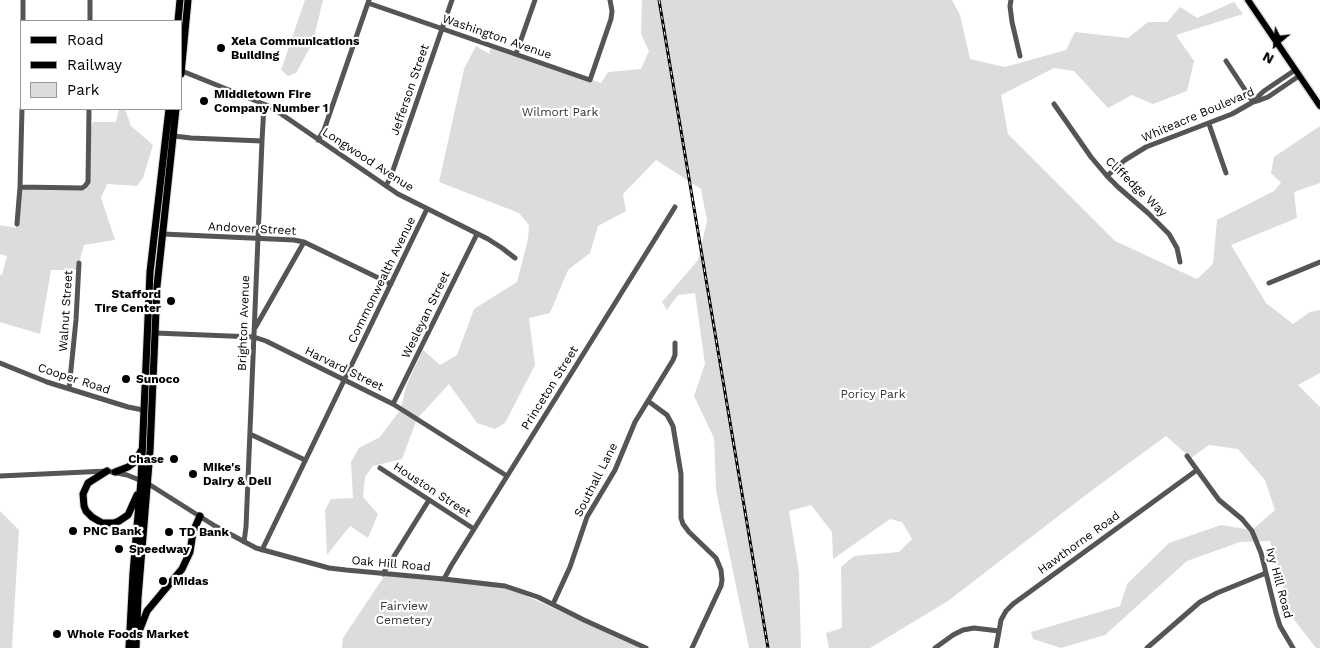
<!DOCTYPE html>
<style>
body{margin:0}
#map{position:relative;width:1320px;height:648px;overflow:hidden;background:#fff;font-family:"Work Sans",sans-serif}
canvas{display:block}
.legend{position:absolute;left:20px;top:20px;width:162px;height:90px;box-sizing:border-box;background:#fff;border:1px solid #999;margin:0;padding:6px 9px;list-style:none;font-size:15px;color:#000}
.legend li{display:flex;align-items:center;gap:10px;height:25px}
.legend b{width:25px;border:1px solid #999}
.north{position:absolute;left:1250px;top:20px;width:50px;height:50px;-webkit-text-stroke:4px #fff;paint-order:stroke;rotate:208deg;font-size:14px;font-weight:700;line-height:20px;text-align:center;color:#000}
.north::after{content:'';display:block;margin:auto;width:18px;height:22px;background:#000;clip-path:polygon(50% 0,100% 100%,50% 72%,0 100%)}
</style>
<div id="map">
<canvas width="1320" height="648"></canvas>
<ul class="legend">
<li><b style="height:6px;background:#000"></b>Road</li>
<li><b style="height:6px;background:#000"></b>Railway</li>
<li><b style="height:14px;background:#dcdcdc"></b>Park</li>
</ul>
<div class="north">N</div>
</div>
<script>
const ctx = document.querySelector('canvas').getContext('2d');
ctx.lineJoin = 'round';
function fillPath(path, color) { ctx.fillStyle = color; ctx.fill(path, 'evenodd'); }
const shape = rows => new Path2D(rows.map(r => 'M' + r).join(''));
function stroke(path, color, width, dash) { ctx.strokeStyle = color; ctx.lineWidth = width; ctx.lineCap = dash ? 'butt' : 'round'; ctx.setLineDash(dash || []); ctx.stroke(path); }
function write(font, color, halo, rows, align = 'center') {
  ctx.font = font + ' "Work Sans",sans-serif'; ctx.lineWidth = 4.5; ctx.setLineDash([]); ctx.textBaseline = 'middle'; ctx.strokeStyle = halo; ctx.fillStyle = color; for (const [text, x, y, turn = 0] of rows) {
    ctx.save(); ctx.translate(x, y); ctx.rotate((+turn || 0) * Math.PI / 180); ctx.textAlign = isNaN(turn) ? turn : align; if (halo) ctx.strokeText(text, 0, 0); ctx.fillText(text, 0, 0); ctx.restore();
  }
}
fillPath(shape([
 [305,0,323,0,313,42,296,73,288,76,281,70],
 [642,0,952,0,960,15,970,59,1005,67,1066,50,1075,32,1128,38,1148,22,1167,22,1180,7,1197,18,1234,2,1243,14,1176,35,1194,61,1187,91,1153,104,1132,95,1108,108,1074,71,1054,68,1001,95,1008,134,1115,241,1197,279,1213,264,1217,220,1274,191,1281,183,1271,173,1274,157,1320,126,1320,183,1294,192,1297,218,1231,245,1266,303,1293,324,1310,312,1320,310,1320,373,1298,385,1320,407,1320,648,1316,648,1292,617,1270,541,1240,542,1187,561,1105,635,1061,648,1033,639,1031,632,1120,606,1127,584,1169,543,1221,525,1252,530,1275,510,1265,480,1238,449,1209,445,1191,458,1166,436,1091,491,948,601,870,648,829,648,826,633,842,628,841,567,854,556,899,552,912,539,902,522,890,519,833,559,832,532,811,505,789,511,799,572,801,648,749,648,716,490,714,438,694,396,705,364,695,293,678,295,667,310,662,302,698,260,707,221,701,189,656,160,623,194,626,211,598,226,590,253,568,270,550,313,529,318,535,365,505,423,495,429,477,423,449,384,417,419,402,459,373,466,365,477,363,497,378,514,368,538,350,526,327,555,325,510,331,499,353,498,351,462,359,448,380,437,401,409,406,386,423,350,440,365,457,355,474,309,517,282,528,239,529,225,519,213,439,182,464,69,476,46,489,54,491,46,601,83,608,72,641,69,649,51,641,34],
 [119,109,125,109,131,126,153,145,143,178,137,186,107,184,101,198,115,240,84,245,77,270,51,270,40,334,0,322,0,275,2,275,7,256,0,254,0,225,16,228,21,187,83,188,88,173,89,132,93,122,116,122],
 [0,511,19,530,12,648,0,648],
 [385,575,503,585,639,648,342,648,343,638]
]), '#dcdcdc');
const major = shape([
 [1248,0,1320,106]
]);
const highway = shape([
 [178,21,180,0],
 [181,74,188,0],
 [107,471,88,483,83,494,84,506,86,511,92,517,102,523,114,523,119,521,128,515,137,495],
 [115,472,128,467,135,462,141,451],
 [140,629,147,611,182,569,190,552,193,532,200,516],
 [129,648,133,573,141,480,150,272,169,109],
 [136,648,138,598,150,451,157,286,176,109]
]);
stroke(major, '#dbdbdb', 9);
stroke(highway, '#dbdbdb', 9);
stroke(shape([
 [1011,0,1010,6,1012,22,1020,56],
 [368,3,590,80,611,19,612,11,610,0],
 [23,21,23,0],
 [90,21,90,0],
 [516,54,535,0],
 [1226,61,1253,102],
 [182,71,271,107,398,194,488,239,502,248,515,258],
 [1253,101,1264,91,1295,70],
 [1054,104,1091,157,1107,176,1118,187,1148,213,1169,234,1177,248,1180,262],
 [1209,124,1226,173],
 [174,136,191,138,262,141],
 [318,140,324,130,369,0],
 [1107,176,1125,160,1146,147,1232,114,1253,102,1260,100,1268,97,1299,76],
 [386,186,391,176,452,0],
 [20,187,82,188,85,186,88,182,89,109],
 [17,224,20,187,22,109],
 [163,234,294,240,304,242,391,284],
 [1269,283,1320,262],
 [255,328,304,242],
 [155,333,254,337,266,341,393,404,507,476],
 [0,363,47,382,128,407,143,410],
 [69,389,76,320,79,263],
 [648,401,667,415,673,426,681,474,681,518,683,524,689,532,716,558,721,570,722,580,721,586,692,648],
 [393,404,477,234],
 [250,434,305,460],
 [1187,456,1219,500,1242,519,1252,531,1261,553,1276,613,1280,626,1293,648],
 [380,468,474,529],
 [0,476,107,471,127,475,147,483,215,526,256,548,329,568,346,570,444,579,505,586,538,597,584,620,646,648],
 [244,542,246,527,262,141,264,105],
 [262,550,427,209],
 [383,574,429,500],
 [444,579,451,566,675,207],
 [553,604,570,567,587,517,615,470,635,422,673,360,675,355,675,343],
 [935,648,953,635,963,630,974,628,999,631],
 [996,648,1001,620,1006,611,1013,604,1197,470],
 [1147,648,1200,602,1217,593,1266,573]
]), '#555', 5);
stroke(major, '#000', 6);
stroke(highway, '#000', 7);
const rail = shape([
 [659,0,768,648]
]);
stroke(rail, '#000', 3);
stroke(rail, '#fff', 1, [4]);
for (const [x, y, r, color] of [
 [221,48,5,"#000"],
 [204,101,5,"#000"],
 [171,301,5,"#000"],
 [126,379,5,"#000"],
 [174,459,5,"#000"],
 [193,474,5,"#000"],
 [73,531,5,"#000"],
 [169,532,5,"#000"],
 [119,549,5,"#000"],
 [163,581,5,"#000"],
 [57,634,5,"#000"]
]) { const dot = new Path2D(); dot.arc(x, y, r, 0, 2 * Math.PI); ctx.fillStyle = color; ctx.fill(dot); stroke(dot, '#fff', 2); }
write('12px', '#000', '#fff', [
 ["Washington Avenue",497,37,19],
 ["Jefferson Street",410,90,-71],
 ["Whiteacre Boulevard",1198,115,-23],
 ["Longwood Avenue",368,160,33],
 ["Cliffedge Way",1136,187,44],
 ["Andover Street",252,229,3],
 ["Commonwealth Avenue",382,280,-64],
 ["Walnut Street",66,311,-86],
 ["Wesleyan Street",426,315,-64],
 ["Brighton Avenue",244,323,-88],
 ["Harvard Street",344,369,26],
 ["Cooper Road",74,379,18],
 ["Princeton Street",550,388,-58],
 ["Southall Lane",596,480,-63],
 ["Houston Street",432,490,33],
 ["Hawthorne Road",1079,543,-36],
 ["Oak Hill Road",391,564,5],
 ["Ivy Hill Road",1279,583,75]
]);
write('bold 12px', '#000', '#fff', [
 ["Xela Communications",231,41],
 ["Building",231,55],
 ["Middletown Fire",214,94],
 ["Company Number 1",214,108],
 ["Stafford",161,294,"right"],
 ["Tire Center",161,308,"right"],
 ["Sunoco",136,379],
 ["Chase",164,459,"right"],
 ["Mike's",203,467],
 ["Dairy & Deli",203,481],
 ["PNC Bank",83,531],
 ["TD Bank",179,532],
 ["Speedway",129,549],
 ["Midas",173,581],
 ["Whole Foods Market",67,634]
], 'left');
write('12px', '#333', '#fff', [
 ["Wilmort Park",560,112],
 ["Poricy Park",873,394],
 ["Fairview",404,606],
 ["Cemetery",404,620]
]);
</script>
